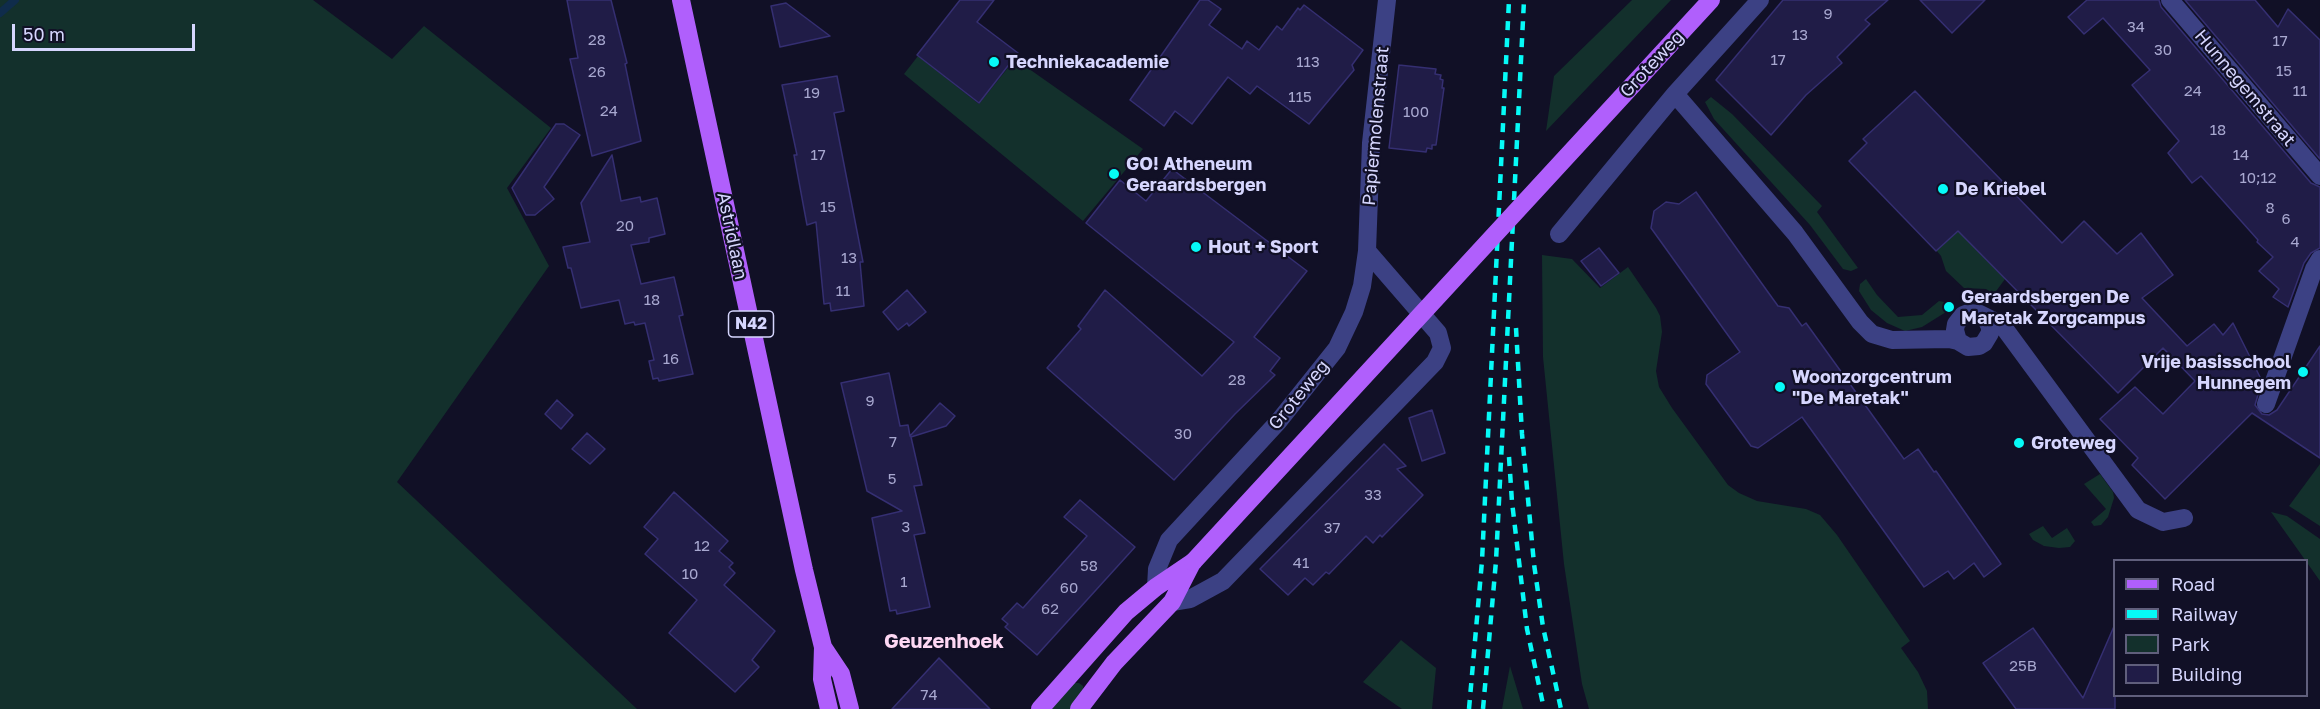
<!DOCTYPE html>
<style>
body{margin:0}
#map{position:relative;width:2320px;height:709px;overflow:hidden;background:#111026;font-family:"Golos Text",sans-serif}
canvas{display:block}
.legend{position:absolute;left:2113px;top:559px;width:195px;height:138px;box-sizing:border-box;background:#111026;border:2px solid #605f7c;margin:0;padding:8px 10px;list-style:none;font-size:18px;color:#d6d6fe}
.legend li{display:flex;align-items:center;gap:12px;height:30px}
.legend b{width:30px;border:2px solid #605f7c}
.scale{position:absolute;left:12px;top:24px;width:183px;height:27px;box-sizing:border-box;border:3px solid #d6d6fe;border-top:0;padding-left:8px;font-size:18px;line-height:21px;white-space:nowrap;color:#d6d6fe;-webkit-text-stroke:4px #111026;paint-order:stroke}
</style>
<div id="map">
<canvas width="2320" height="709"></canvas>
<ul class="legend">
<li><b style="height:8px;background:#b05ffc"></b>Road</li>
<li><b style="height:8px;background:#06faf7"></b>Railway</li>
<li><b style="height:16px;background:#13302c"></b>Park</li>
<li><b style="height:16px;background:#201c47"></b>Building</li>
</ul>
<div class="scale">50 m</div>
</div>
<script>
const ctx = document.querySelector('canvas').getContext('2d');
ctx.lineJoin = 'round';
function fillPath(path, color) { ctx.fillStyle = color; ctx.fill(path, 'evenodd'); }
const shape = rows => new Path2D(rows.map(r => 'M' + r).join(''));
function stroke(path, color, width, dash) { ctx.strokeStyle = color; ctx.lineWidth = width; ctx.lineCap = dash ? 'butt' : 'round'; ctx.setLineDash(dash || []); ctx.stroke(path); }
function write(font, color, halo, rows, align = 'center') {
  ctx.font = font + ' "Golos Text",sans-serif'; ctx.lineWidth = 4.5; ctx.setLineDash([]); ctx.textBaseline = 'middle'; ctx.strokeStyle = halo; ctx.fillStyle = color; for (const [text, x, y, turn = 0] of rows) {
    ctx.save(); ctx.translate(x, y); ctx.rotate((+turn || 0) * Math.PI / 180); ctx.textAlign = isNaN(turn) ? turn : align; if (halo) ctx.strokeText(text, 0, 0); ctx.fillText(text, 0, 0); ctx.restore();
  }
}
fillPath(shape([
 [0,0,313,0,392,59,424,26,551,128,507,188,549,266,397,482,637,709,0,709],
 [1632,0,1671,0,1546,131,1554,76],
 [918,56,979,104,1015,59,1143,149,1083,221,904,74],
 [1711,97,1732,114,1822,206,1817,212,1858,268,1851,271,1843,269,1810,225,1714,119,1705,102],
 [1958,231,2005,279,1994,294,1986,289,1964,288,1946,271,1941,256,1936,250],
 [1542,255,1572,259,1600,288,1628,267,1656,308,1660,316,1662,332,1656,371,1659,387,1672,408,1728,485,1739,493,1757,501,1806,509,1820,515,1837,535,1910,641,1901,648,1918,672,1927,691,1928,709,1589,709,1582,684,1564,564,1543,357],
 [1866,279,1877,295,1898,317,1922,315,1939,301,1944,302,1946,312,1922,327,1905,331,1887,323,1871,310,1859,291,1860,284],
 [2320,464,2320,526,2289,506],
 [2100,474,2113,492,2114,498,2108,517,2101,525,2094,526,2091,522,2106,509,2084,484],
 [2271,512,2287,516,2320,539,2320,581],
 [2043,526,2052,538,2067,528,2075,541,2070,547,2059,548,2044,546,2033,540,2029,534],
 [1401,640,1436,668,1432,709,1402,709,1363,682],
 [1510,666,1523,709,1502,709],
 [1074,683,1079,683,1083,686,1083,692,1070,709,1049,709]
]), '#13302c');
stroke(shape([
 [0,13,15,0]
]), '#0f2c4b', 8);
const building = shape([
 [567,0,611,0,627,63,625,64,641,141,592,156,570,59,578,58,567,0],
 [960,0,994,0,977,22,1018,53,979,103,917,55,960,0],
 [1200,0,1208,0,1221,9,1209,25,1242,49,1247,41,1259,50,1277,26,1282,30,1298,8,1300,10,1304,5,1363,50,1352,65,1354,70,1309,124,1257,86,1250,94,1228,77,1192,124,1175,111,1164,126,1130,100,1200,0],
 [1783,0,1888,0,1865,20,1870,24,1837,57,1842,63,1806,95,1771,135,1716,80,1783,0],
 [1920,0,1985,0,1952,33,1920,0],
 [2087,0,2159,0,2161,7,2311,183,2320,187,2320,248,2311,253,2304,263,2288,307,2273,297,2279,289,2259,271,2273,257,2257,242,2258,240,2201,176,2192,183,2168,153,2179,141,2132,85,2150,70,2103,18,2084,34,2068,17,2087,0],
 [2185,0,2255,0,2278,27,2288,9,2320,40,2320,159,2185,0],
 [786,3,830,36,780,47,771,6,786,3],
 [1399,65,1436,69,1435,74,1441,75,1440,79,1443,80,1442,88,1444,88,1436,145,1432,145,1432,149,1427,148,1426,152,1389,148,1399,65],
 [837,76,844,111,834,113,863,262,860,262,864,306,831,311,830,303,824,304,816,222,807,225,794,155,797,155,782,85,837,76],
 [1915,91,2062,243,2084,221,2117,254,2141,233,2173,275,2142,298,2187,346,2214,324,2223,335,2233,323,2262,381,2255,405,2262,414,2269,415,2277,410,2320,346,2320,458,2252,413,2165,499,2132,465,2138,458,2100,419,2135,387,2163,414,2195,381,2163,348,2118,393,1958,231,1936,251,1849,161,1867,143,1863,139,1915,91],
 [556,124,564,124,580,135,544,187,554,199,535,215,526,215,512,188,556,124],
 [612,155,621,201,640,197,641,202,657,198,665,234,649,238,649,242,631,245,641,284,674,277,683,315,679,316,693,374,659,381,658,378,653,379,649,361,654,360,645,323,635,325,634,322,625,324,619,300,581,308,571,268,568,268,563,247,590,242,581,203,612,155],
 [1172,169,1307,271,1254,337,1280,358,1270,371,1275,375,1235,414,1174,480,1047,368,1081,329,1078,326,1105,290,1202,376,1234,342,1086,223,1120,180,1146,201,1172,169],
 [1696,192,1778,306,1789,308,1802,326,1806,323,1904,459,1918,449,1934,472,1936,471,2001,564,1984,577,1974,563,1954,579,1948,571,1924,587,1802,417,1758,448,1751,446,1706,384,1707,375,1740,352,1651,228,1654,211,1666,202,1679,204,1696,192],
 [1599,248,1619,273,1601,286,1581,261,1599,248],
 [907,290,926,312,909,326,907,323,898,330,883,312,907,290],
 [889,373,900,426,908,425,910,436,940,403,955,416,946,426,911,437,922,485,914,486,925,533,914,535,930,607,897,614,896,610,890,611,872,518,902,511,867,491,841,383,889,373],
 [557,400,573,415,561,429,545,414,557,400],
 [1432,410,1445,453,1422,461,1409,418,1432,410],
 [587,433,605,449,590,464,572,449,587,433],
 [1384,444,1406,466,1397,469,1423,495,1382,537,1380,535,1373,543,1366,536,1329,574,1326,572,1313,585,1305,578,1288,595,1260,569,1384,444],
 [674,492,728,541,719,551,733,563,729,567,735,573,724,585,775,631,752,660,759,667,735,692,669,633,697,600,645,554,658,539,644,527,674,492],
 [1080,500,1135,547,1037,655,1005,627,1008,624,1002,619,1017,603,1023,608,1087,536,1064,517,1080,500],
 [2115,624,2115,709,2016,709,1983,663,2033,628,2083,698,2115,624],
 [939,658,990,709,892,709,939,658]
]);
fillPath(building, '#201c47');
stroke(building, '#352f72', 1.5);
stroke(shape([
 [2170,0,2320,176],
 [1675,94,1795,233,1860,322,1872,334,1892,340,1949,339,1958,341],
 [1559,234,1675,94,1760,0],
 [1985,317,1990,327,1990,333,1984,343,1979,346,1968,347,1958,341,1955,330,1956,324,1963,315,1968,313,1980,314,2002,325,2138,510,2163,522,2184,518],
 [2266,404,2314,269,2320,259],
 [1156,587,1157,569,1169,540,1278,422,1337,348,1354,312,1362,286,1367,251,1371,143,1387,0],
 [1172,602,1190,599,1223,581,1435,362,1442,348,1438,333,1367,251]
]), '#3c4184', 18);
stroke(shape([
 [681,0,804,570,823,647,822,679,829,709],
 [823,647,841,674,850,709],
 [1040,709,1126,612,1156,587,1193,562],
 [1079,709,1114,663,1172,602,1192,563]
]), '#b05ffc', 18);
stroke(shape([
 [1516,328,1522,434,1534,564,1543,627,1561,709],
 [1509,457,1512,502,1527,629,1544,709],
 [1469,709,1482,561,1509,0],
 [1483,709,1496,561,1524,0]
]), '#06faf7', 4.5, [9, 8]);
stroke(shape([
 [1193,562,1711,0]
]), '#b05ffc', 18);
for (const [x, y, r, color] of [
 [994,62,6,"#06faf7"],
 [1114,174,6,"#06faf7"],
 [1943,189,6,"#06faf7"],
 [1196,247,6,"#06faf7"],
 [1949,307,6,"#06faf7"],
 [2303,372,6,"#06faf7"],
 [1780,387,6,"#06faf7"],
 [2019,443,6,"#06faf7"]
]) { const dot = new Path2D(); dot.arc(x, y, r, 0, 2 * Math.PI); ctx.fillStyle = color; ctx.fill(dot); stroke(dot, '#111026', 2); }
write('15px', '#a8a8d0', null, [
 ["9",1828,14],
 ["34",2136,27],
 ["13",1800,35],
 ["28",597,40],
 ["17",2280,41],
 ["30",2163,50],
 ["17",1778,60],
 ["113",1308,62],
 ["15",2284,71],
 ["26",597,72],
 ["24",2193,91],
 ["11",2300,91],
 ["19",812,93],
 ["115",1300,97],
 ["24",609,111],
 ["100",1416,112],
 ["18",2218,130],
 ["17",818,155],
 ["14",2241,155],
 ["10;12",2258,178],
 ["15",828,207],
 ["8",2270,208],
 ["6",2286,219],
 ["20",625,226],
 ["4",2295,242],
 ["13",849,258],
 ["11",843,291],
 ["18",652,300],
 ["16",671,359],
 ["28",1237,380],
 ["9",870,401],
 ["30",1183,434],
 ["7",893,442],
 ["5",892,479],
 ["33",1373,495],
 ["3",906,527],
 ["37",1332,528],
 ["12",702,546],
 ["41",1301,563],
 ["58",1089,566],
 ["10",690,574],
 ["1",904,582],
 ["60",1069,588],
 ["62",1050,609],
 ["25B",2023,666],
 ["74",929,695]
]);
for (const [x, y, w] of [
 [751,324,45]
]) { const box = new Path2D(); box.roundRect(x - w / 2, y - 13, w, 26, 4.5); ctx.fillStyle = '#111026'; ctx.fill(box); stroke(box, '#d6d6fe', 1.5); }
write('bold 16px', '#d6d6fe', null, [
 ["N42",751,324]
]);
write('bold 18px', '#d6d6fe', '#111026', [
 ["Techniekacademie",1006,62],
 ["GO! Atheneum",1126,164],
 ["Geraardsbergen",1126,185],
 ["De Kriebel",1955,189],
 ["Hout + Sport",1208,247],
 ["Geraardsbergen De",1961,297],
 ["Maretak Zorgcampus",1961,318],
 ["Vrije basisschool",2291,362,"right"],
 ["Hunnegem",2291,383,"right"],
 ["Woonzorgcentrum",1792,377],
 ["\"De Maretak\"",1792,398],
 ["Groteweg",2031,443]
], 'left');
write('18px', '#d6d6fe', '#111026', [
 ["Groteweg",1652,64,-47],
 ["Hunnegemstraat",2245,88,50],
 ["Papiermolenstraat",1376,126,-85],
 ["Astridlaan",732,236,78],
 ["Groteweg",1299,395,-51]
]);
write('bold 20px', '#fed8f4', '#111026', [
 ["Geuzenhoek",944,642]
]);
</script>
